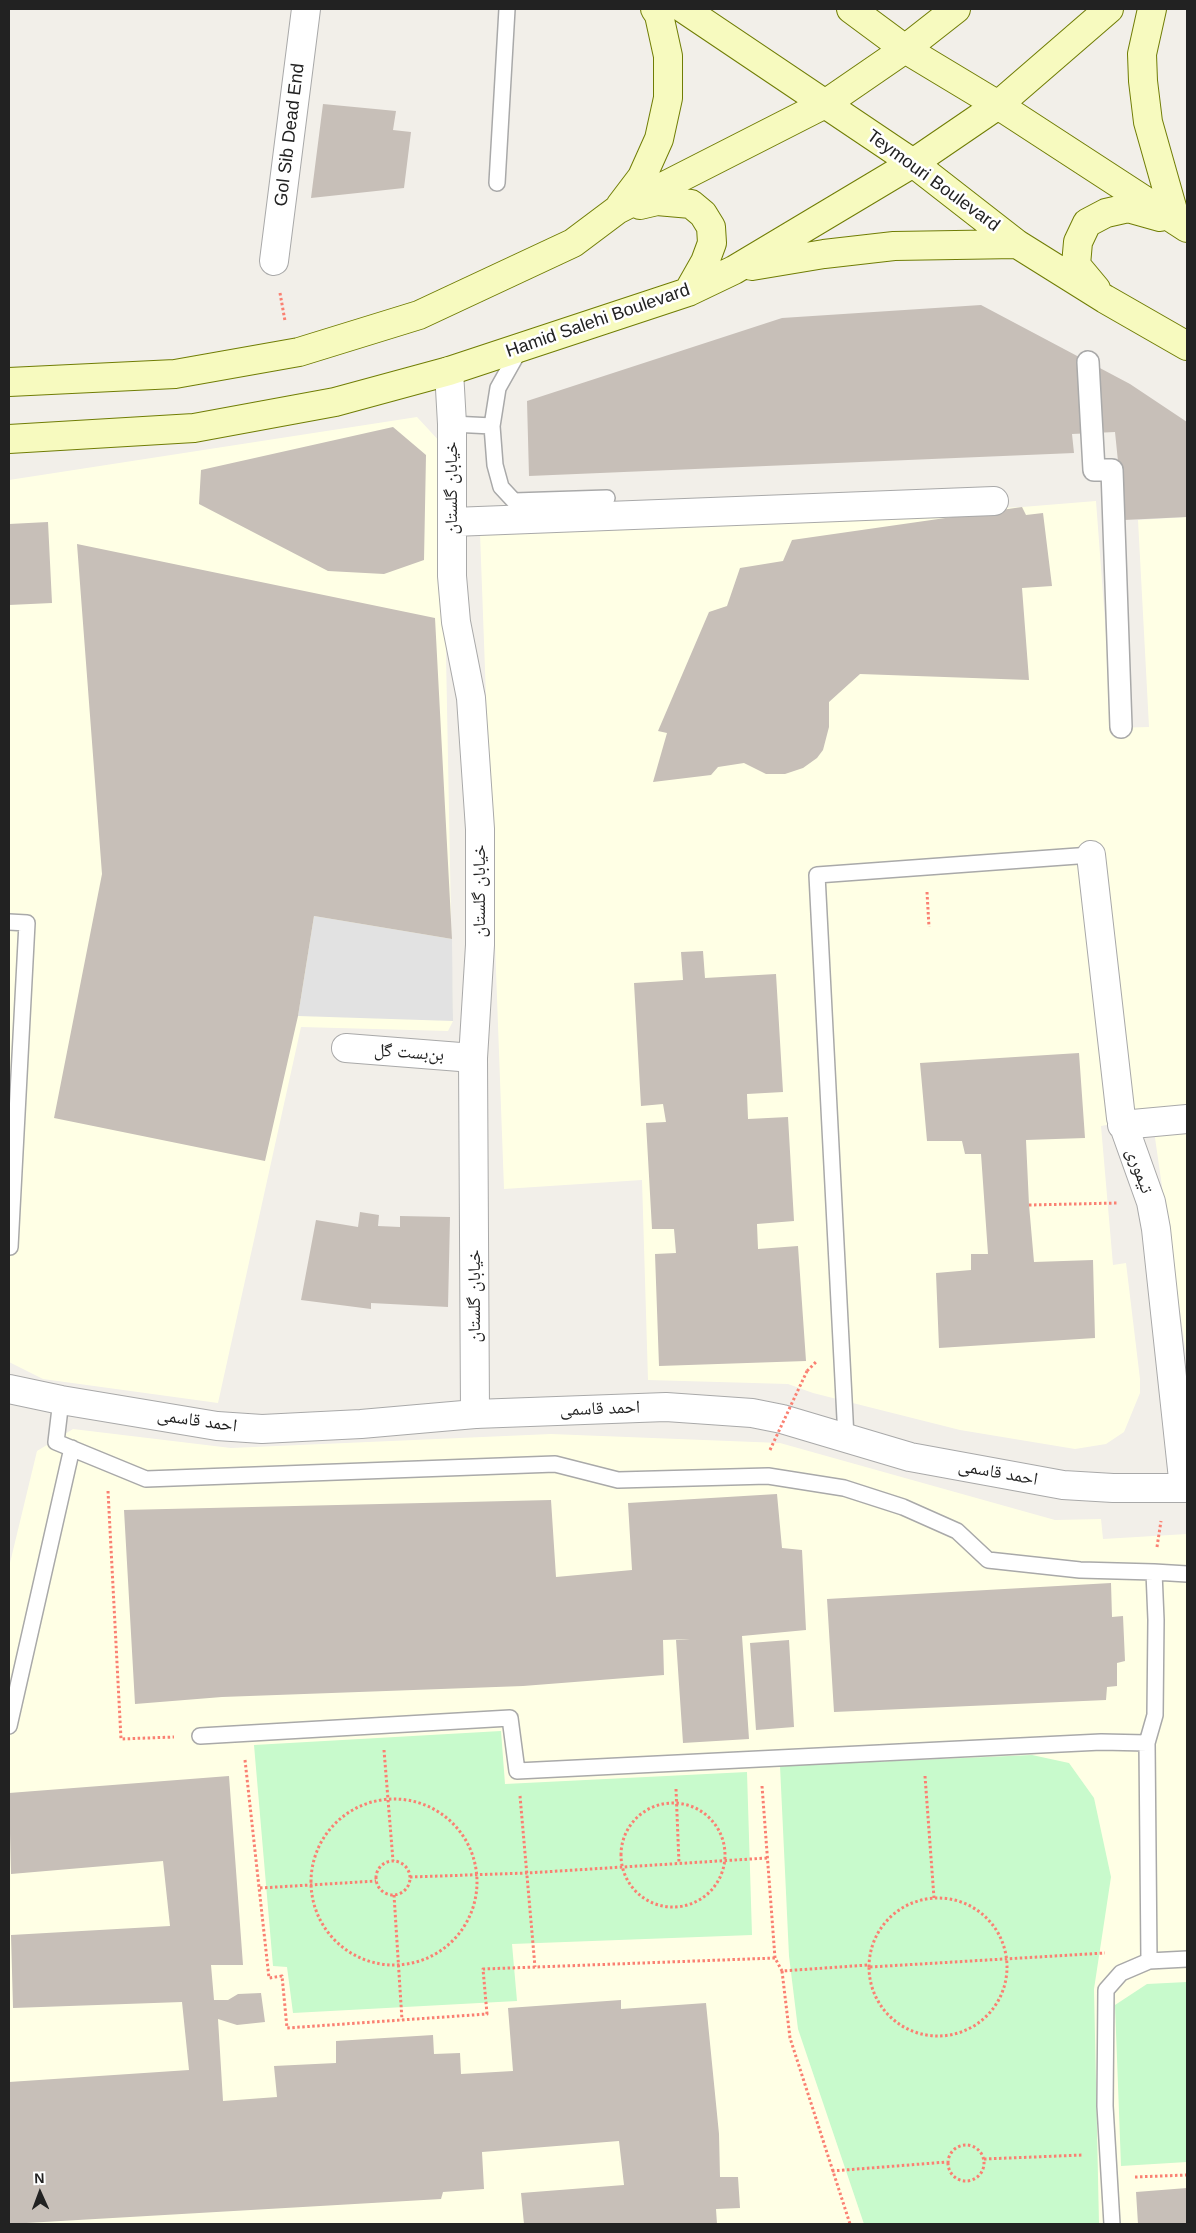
<!DOCTYPE html>
<meta charset="utf-8">
<style>
body{margin:0}
#map{position:relative;width:1196px;height:2233px;overflow:hidden;background:#f2efe9;font-family:Helvetica,sans-serif}
canvas{display:block}
.frame{position:absolute;inset:0;border:10px solid #222;pointer-events:none}
.north{position:absolute;left:15px;top:2168px;width:50px;height:50px;-webkit-text-stroke:4px #fff;paint-order:stroke;rotate:358deg;font-size:14px;font-weight:700;line-height:20px;text-align:center;color:#222}
.north::after{content:'';display:block;margin:auto;width:18px;height:22px;background:#222;clip-path:polygon(50% 0,100% 100%,50% 72%,0 100%)}
</style>
<div id="map">
<canvas width="1196" height="2233"></canvas>
<div class="frame"></div>
<div class="north">N</div>
</div>
<script>
const ctx = document.querySelector('canvas').getContext('2d');
ctx.lineJoin = 'round';
function fillPath(path, color) { ctx.fillStyle = color; ctx.fill(path, 'evenodd'); }
const shape = rows => new Path2D(rows.map(r => 'M' + r).join(''));
function stroke(path, color, width, dash) { ctx.strokeStyle = color; ctx.lineWidth = width; ctx.lineCap = dash ? 'butt' : 'round'; ctx.setLineDash(dash || []); ctx.stroke(path); }
function write(font, color, halo, rows, align = 'center') {
  ctx.font = font + ' Helvetica,"Noto Naskh Arabic",sans-serif'; ctx.lineWidth = 5; ctx.setLineDash([]); ctx.textBaseline = 'middle'; ctx.strokeStyle = halo; ctx.fillStyle = color; for (const [text, x, y, turn = 0] of rows) {
    ctx.save(); ctx.translate(x, y); ctx.rotate((+turn || 0) * Math.PI / 180); ctx.textAlign = isNaN(turn) ? turn : align; if (halo) ctx.strokeText(text, 0, 0); ctx.fillText(text, 0, 0); ctx.restore();
  }
}
fillPath(shape([
 [417,417,442,444,453,1021,448,1031,301,1027,218,1403,43,1379,9,1362,9,480],
 [1096,501,1113,728,1149,727,1138,520,1187,517,1187,1360,1152,1117,1101,1126,1113,1265,1126,1263,1140,1379,1140,1393,1124,1432,1106,1444,1075,1449,960,1430,813,1393,788,1384,648,1380,642,1180,504,1189,480,533,1022,507],
 [73,1429,231,1448,551,1434,780,1443,1055,1520,1101,1519,1103,1539,1187,1534,1187,2224,9,2224,9,1567,37,1451]
]), '#ffffe5');
fillPath(shape([
 [501,1731,505,1784,747,1772,752,1935,512,1944,517,2001,293,2013,287,1967,273,1966,254,1745],
 [1032,1755,1069,1763,1094,1798,1111,1877,1094,1989,1099,2224,864,2224,798,2029,789,1956,780,1766],
 [1187,1982,1187,2162,1121,2166,1115,2005,1147,1984]
]), '#c8facc');
fillPath(shape([
 [314,916,452,939,453,1021,298,1016]
]), '#e2e2e2');
fillPath(shape([
 [323,104,396,111,393,130,411,132,404,188,311,198],
 [981,305,1130,384,1187,422,1187,517,1124,520,1115,432,1072,434,1074,453,529,476,527,401,782,318],
 [393,427,426,455,424,560,384,574,328,571,199,504,201,470],
 [1022,507,1026,515,1043,513,1052,586,1022,588,1029,680,860,674,829,702,829,727,823,750,817,758,803,768,785,774,766,774,744,763,718,767,711,775,653,782,667,733,658,731,709,612,727,606,740,568,783,561,792,540],
 [48,522,52,603,9,605,9,524],
 [77,544,435,618,452,939,314,916,298,1016,265,1161,54,1118,102,874],
 [703,951,705,978,776,974,783,1092,747,1094,748,1119,788,1117,794,1221,757,1224,758,1249,798,1246,806,1361,659,1366,655,1254,676,1253,674,1229,652,1229,646,1123,666,1122,663,1104,641,1106,634,983,683,980,681,952],
 [1079,1053,1085,1138,1026,1140,1029,1205,1034,1262,1093,1260,1095,1338,939,1348,936,1273,971,1270,971,1254,988,1254,981,1154,965,1154,962,1141,927,1141,920,1063],
 [360,1212,379,1215,378,1226,400,1227,400,1216,450,1217,448,1307,371,1303,371,1309,301,1300,316,1220,358,1227],
 [777,1494,782,1548,802,1550,806,1630,742,1636,749,1739,683,1743,676,1640,690,1639,663,1640,664,1675,523,1686,222,1697,135,1704,124,1510,551,1500,556,1577,632,1570,628,1503],
 [1111,1583,1112,1617,1123,1616,1125,1661,1117,1663,1117,1686,1107,1687,1106,1700,834,1712,827,1599],
 [789,1640,794,1727,756,1730,750,1643],
 [229,1776,243,1965,211,1965,214,2000,228,2000,238,1994,261,1993,265,2022,237,2025,218,2019,223,2101,277,2097,274,2066,336,2063,336,2041,433,2035,434,2054,460,2053,461,2074,513,2071,508,2008,621,2000,621,2009,706,2003,719,2134,720,2177,738,2177,740,2208,716,2209,717,2224,524,2224,521,2193,624,2185,619,2141,482,2152,484,2189,443,2192,441,2199,9,2224,9,2082,189,2070,182,2002,13,2008,11,1935,170,1926,163,1861,11,1874,9,1793],
 [1187,2188,1187,2224,1138,2224,1136,2192]
]), '#c7bfb8');
const service = shape([
 [497,183,507,9],
 [520,349,498,388,492,426,495,465,501,487,514,501,607,498],
 [452,424,492,426],
 [9,922,27,923,10,1247,9,1246],
 [61,1400,56,1442,146,1479,555,1464,618,1480,768,1476,844,1488,903,1507,957,1531,988,1560,1080,1570,1154,1572],
 [846,1438,817,875,1091,855],
 [1187,1574,1154,1572,1156,1620,1155,1715,1147,1743,1149,1961,1187,1959],
 [9,1726,72,1448],
 [200,1736,510,1718,517,1771,1101,1742,1147,1743],
 [1112,2224,1105,2106,1106,1990,1121,1973,1149,1961]
]);
const pedestrian = shape([
 [1088,362,1094,470,1112,470,1121,727]
]);
const minor = shape([
 [274,261,306,9],
 [449,371,452,424,452,576,456,622,471,698,480,829,480,945,473,1058,475,1414],
 [453,522,994,501],
 [1091,855,1121,1118,1151,1202,1156,1229,1184,1488],
 [346,1048,473,1058],
 [1122,1125,1187,1119]
]);
const tertiary = shape([
 [9,1389,61,1400,217,1426,262,1429,361,1424,475,1414,666,1407,752,1413,782,1419,910,1457,1063,1485,1113,1488,1187,1488]
]);
const secondary = shape([
 [684,9,913,163,1017,244,1105,299,1187,346],
 [851,9,905,49,998,105,1187,228],
 [1152,9,1142,54,1143,81,1148,122,1176,221],
 [640,205,657,201,691,204,703,214,711,227,712,243,705,262,688,292],
 [620,206,642,177,659,139,668,98,668,56,659,15,655,9],
 [752,266,824,254,894,246,1017,244],
 [1096,289,1076,265,1078,242,1087,223,1106,213,1128,208,1160,217],
 [9,382,175,374,299,352,419,315,573,243,617,210,825,104,905,49,956,9],
 [9,439,194,428,335,402,449,371,688,292,734,270,913,163,998,105,1109,9]
]);
stroke(service, '#a9a9a9', 18);
stroke(pedestrian, '#a9a9a9', 24);
stroke(minor, '#a9a9a9', 30);
stroke(tertiary, '#a9a9a9', 30);
stroke(secondary, '#707d05', 30);
stroke(shape([
 [280,293,285,321],
 [927,892,929,927],
 [1029,1205,1118,1203],
 [807,1371,816,1362],
 [108,1491,121,1739,174,1737],
 [1157,1547,1161,1521],
 [384,1750,393,1861],
 [245,1760,269,1978,282,1976,287,2028,487,2014,483,1969,775,1958],
 [925,1776,934,1898],
 [762,1786,775,1958,782,1971,868,1965],
 [676,1789,679,1863],
 [520,1796,535,1967],
 '311 1882a83 83 0 1 1 166 0a83 83 0 1 1-166 0Z',
 '621 1855a52 52 0 1 1 104 0a52 52 0 1 1-104 0Z',
 '376 1878a17 17 0 1 1 34 0a17 17 0 1 1-34 0Z',
 [410,1877,527,1873,767,1858],
 [260,1888,376,1881],
 [394,1895,402,2020],
 '869 1967a69 69 0 1 1 138 0a69 69 0 1 1-138 0Z',
 [870,1967,1105,1953],
 [782,1971,790,2038,850,2224],
 '948 2163a18 18 0 1 1 36 0a18 18 0 1 1-36 0Z',
 [984,2159,1083,2155],
 [832,2171,947,2162],
 [1135,2177,1187,2175]
]), '#fa8072', 3, [2.5, 2.5]);
stroke(service, '#fff', 15);
stroke(pedestrian, '#fff', 21);
stroke(minor, '#fff', 28);
stroke(tertiary, '#fff', 28);
stroke(secondary, '#f7fabf', 28);
stroke(shape([
 [770,1450,807,1371]
]), '#fa8072', 3, [2.5, 2.5]);
write('18px', '#222', '#fff', [
 ["Gol Sib Dead End",290,135,-83],
 ["Teymouri Boulevard",933,181,36],
 ["Hamid Salehi Boulevard",598,321,-19],
 ["خیابان گلستان",452,488,-90],
 ["خیابان گلستان",480,891,-90],
 ["بن‌‌بست گل",409,1053,4],
 ["تیموری",1139,1171,70],
 ["خیابان گلستان",475,1296,-90],
 ["احمد قاسمی",600,1409,-2],
 ["احمد قاسمی",197,1421,8],
 ["احمد قاسمی",998,1473,10]
]);
</script>
